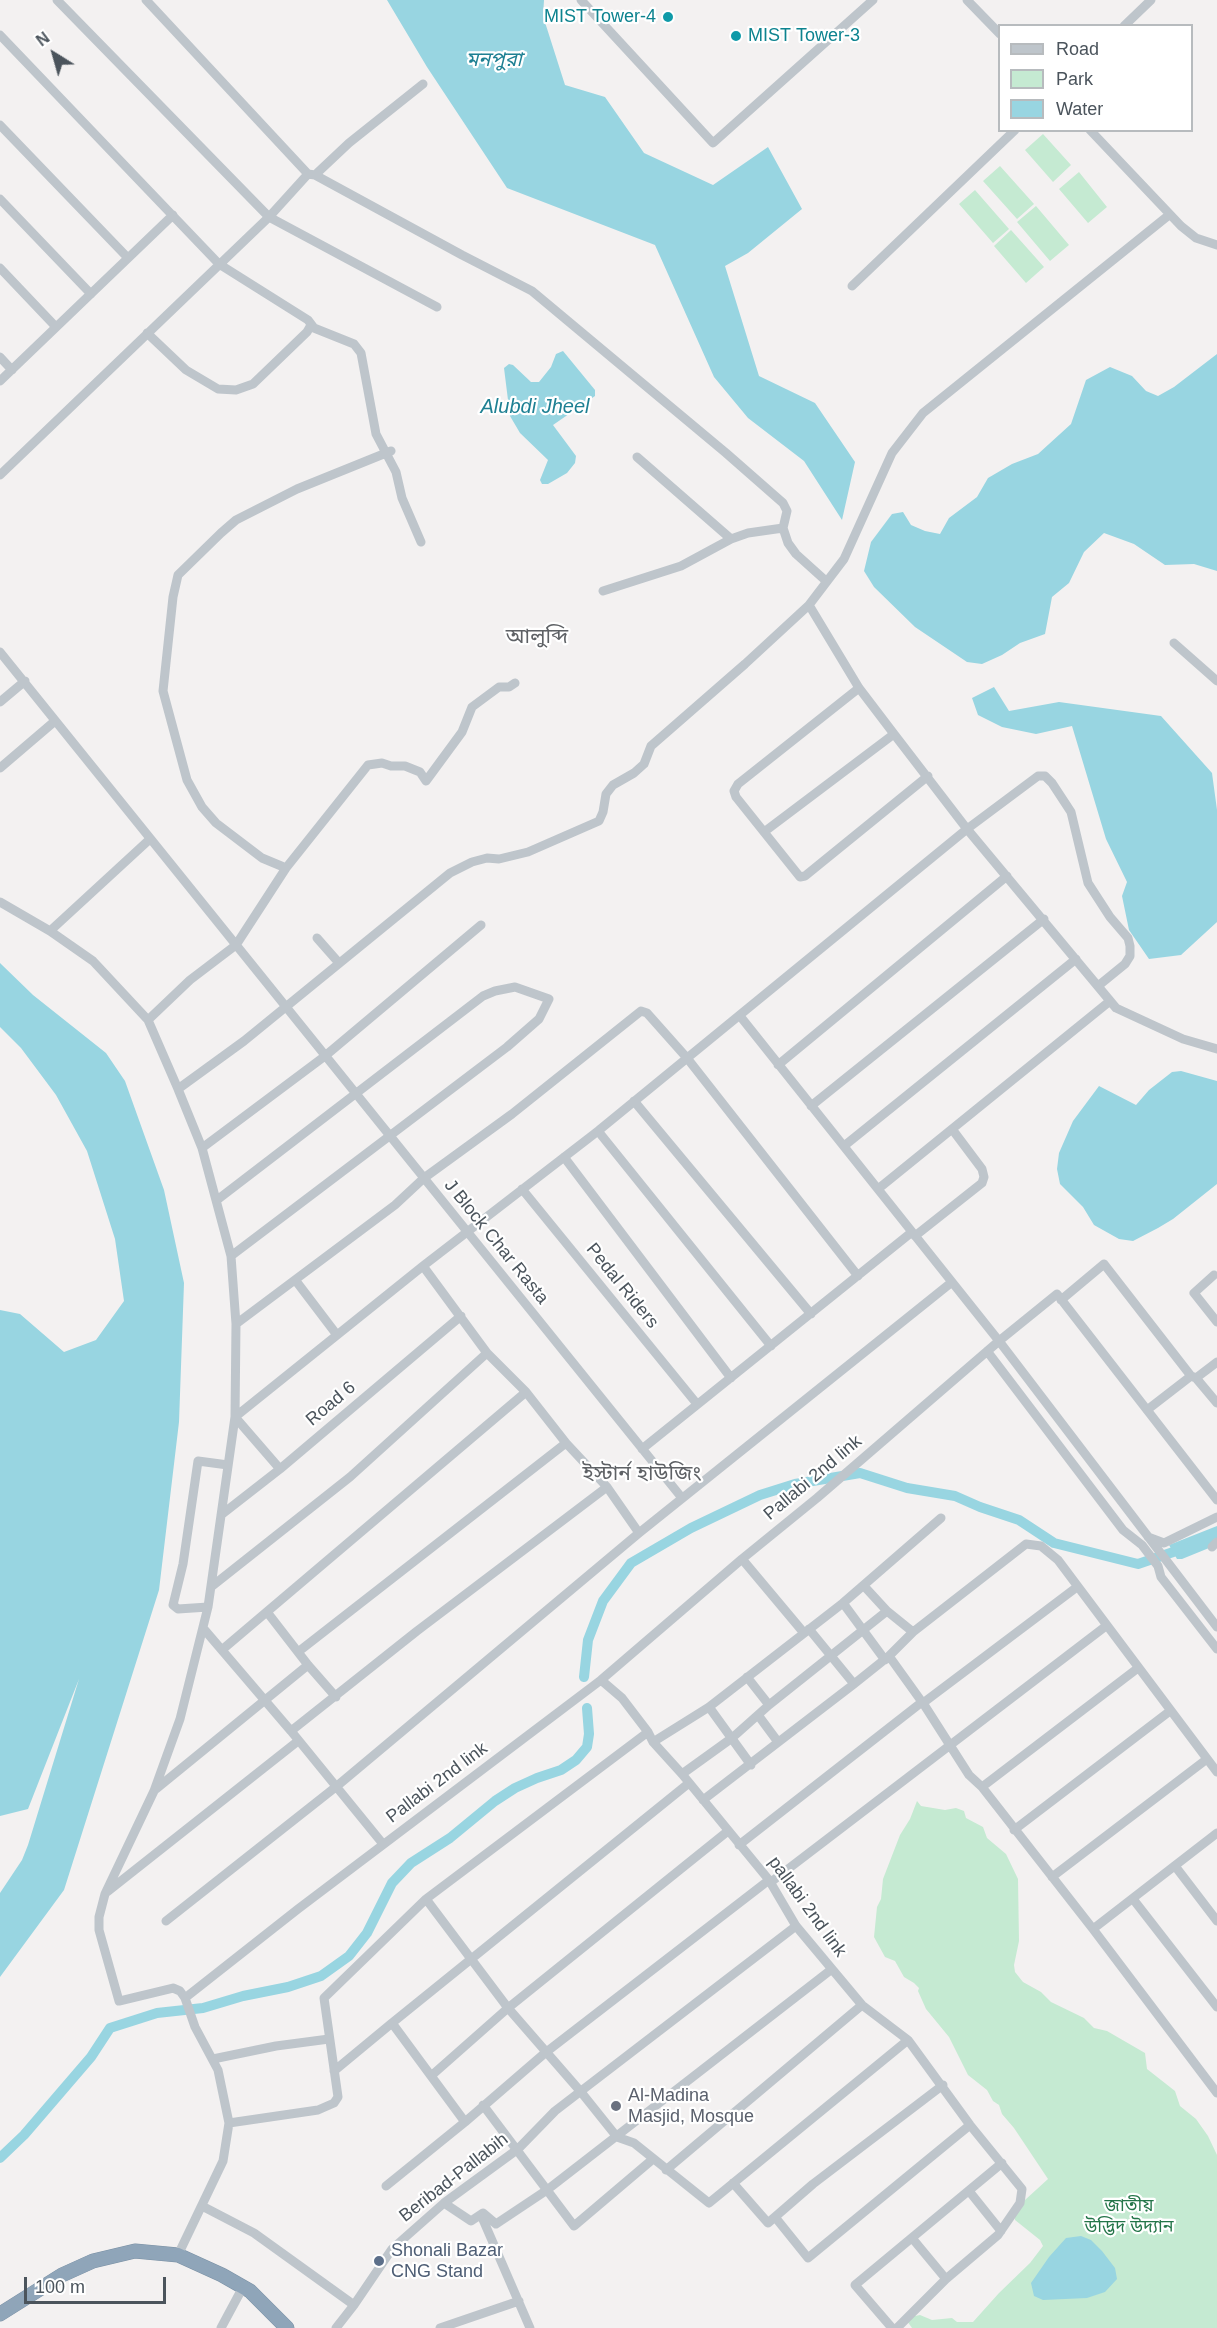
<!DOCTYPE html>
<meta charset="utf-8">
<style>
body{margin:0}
#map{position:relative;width:1217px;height:2328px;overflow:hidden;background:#f3f1f1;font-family:Helvetica,sans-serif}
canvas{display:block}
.legend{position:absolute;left:998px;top:24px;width:195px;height:108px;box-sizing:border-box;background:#fff;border:2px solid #b7bbbe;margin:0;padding:8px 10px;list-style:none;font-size:18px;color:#4b545c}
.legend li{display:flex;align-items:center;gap:12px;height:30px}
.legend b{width:30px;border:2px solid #b7bbbe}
.north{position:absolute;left:24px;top:24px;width:60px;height:60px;-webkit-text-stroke:4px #fff;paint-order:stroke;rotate:323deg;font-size:16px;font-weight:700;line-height:24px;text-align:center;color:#4b545c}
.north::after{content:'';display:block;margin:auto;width:21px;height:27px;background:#4b545c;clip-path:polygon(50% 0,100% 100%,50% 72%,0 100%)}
.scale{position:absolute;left:24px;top:2277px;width:142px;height:27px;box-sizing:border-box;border:3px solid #4b545c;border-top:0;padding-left:8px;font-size:18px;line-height:21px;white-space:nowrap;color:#4b545c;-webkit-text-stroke:4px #fff;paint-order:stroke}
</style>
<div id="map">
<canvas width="1217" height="2328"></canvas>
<ul class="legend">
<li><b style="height:8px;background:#bec5cb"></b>Road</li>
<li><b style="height:16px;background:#c5ead2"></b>Park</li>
<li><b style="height:16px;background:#98d5e1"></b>Water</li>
</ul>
<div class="north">N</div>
<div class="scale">100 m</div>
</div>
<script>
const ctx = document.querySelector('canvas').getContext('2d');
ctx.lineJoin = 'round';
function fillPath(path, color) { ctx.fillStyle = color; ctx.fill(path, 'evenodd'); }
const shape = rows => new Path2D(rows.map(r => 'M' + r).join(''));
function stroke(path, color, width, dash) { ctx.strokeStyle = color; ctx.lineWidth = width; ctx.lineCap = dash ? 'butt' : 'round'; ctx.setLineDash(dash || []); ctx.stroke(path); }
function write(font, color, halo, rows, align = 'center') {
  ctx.font = font + ' Helvetica,"Noto Sans Bengali",sans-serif'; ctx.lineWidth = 4.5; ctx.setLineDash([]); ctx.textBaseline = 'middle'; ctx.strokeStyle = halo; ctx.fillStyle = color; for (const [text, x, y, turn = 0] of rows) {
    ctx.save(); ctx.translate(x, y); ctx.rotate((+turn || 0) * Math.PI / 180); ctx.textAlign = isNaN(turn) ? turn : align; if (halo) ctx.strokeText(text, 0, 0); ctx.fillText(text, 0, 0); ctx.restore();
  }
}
fillPath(shape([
 [1043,134,1071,165,1053,182,1025,150],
 [1000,166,1034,204,1017,219,983,181],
 [1079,172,1107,207,1088,223,1059,189],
 [975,190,1009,229,993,243,959,204],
 [1036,206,1069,245,1050,261,1017,222],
 [1011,230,1044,267,1026,283,994,246],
 [917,1801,921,1806,945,1810,956,1808,964,1811,966,1818,983,1827,987,1838,1006,1854,1018,1879,1019,1941,1014,1965,1015,1972,1023,1982,1041,1992,1051,2002,1084,2018,1094,2028,1107,2031,1145,2053,1147,2069,1175,2091,1180,2106,1196,2119,1208,2136,1217,2155,1217,2328,912,2328,905,2318,920,2315,932,2320,952,2318,957,2322,973,2322,999,2293,1030,2263,1043,2246,1040,2240,1015,2220,1014,2210,1048,2179,1014,2128,1002,2114,999,2105,993,2101,987,2090,968,2075,949,2037,926,2009,918,1991,919,1988,914,1983,904,1977,895,1961,885,1957,874,1937,877,1907,881,1899,883,1879,900,1835,910,1819]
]), '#c5ead2');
fillPath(shape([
 [387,0,544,0,543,16,565,85,605,97,644,153,713,185,768,147,802,209,748,253,725,266,759,376,815,403,855,462,842,520,804,461,748,418,714,377,655,245,507,188,427,67],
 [563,351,595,390,595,396,553,425,576,456,575,463,567,473,548,484,542,484,540,480,548,460,520,433,510,416,504,368,509,364,513,365,531,382,539,382,551,367,556,354],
 [1217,354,1217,571,1194,564,1165,565,1134,544,1104,533,1084,552,1069,583,1052,597,1045,634,1020,643,1002,655,982,664,967,662,915,627,874,587,864,571,871,542,892,514,903,512,911,525,925,531,940,534,949,518,977,497,988,478,1012,464,1038,454,1071,424,1086,380,1110,367,1132,376,1146,391,1158,396,1174,387],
 [994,687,1009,711,1059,702,1161,716,1212,773,1217,810,1217,922,1181,955,1149,959,1129,930,1122,896,1127,882,1106,839,1072,726,1036,734,1002,727,978,715,972,698],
 [0,963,33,995,106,1053,125,1081,164,1190,184,1283,179,1422,159,1590,64,1890,0,1977,0,1893,22,1860,28,1845,79,1679,28,1809,0,1816,0,1310,20,1314,64,1352,96,1340,124,1301,115,1239,87,1151,56,1095,21,1048,0,1027],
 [1181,1071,1217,1081,1217,1184,1173,1219,1158,1228,1133,1241,1119,1239,1094,1225,1083,1207,1060,1184,1057,1169,1059,1153,1073,1121,1099,1086,1136,1105,1149,1090,1172,1072],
 [1217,1526,1217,1540,1209,1548,1182,1559,1177,1559,1169,1545],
 [1081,2236,1091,2240,1102,2251,1115,2268,1117,2279,1105,2292,1087,2298,1043,2300,1034,2296,1031,2283,1049,2257,1066,2238]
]), '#98d5e1');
stroke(shape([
 [584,1677,588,1640,603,1601,631,1563,691,1528,760,1495,795,1484,860,1473,907,1488,955,1496,980,1507,1019,1520,1054,1543,1138,1564,1185,1548],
 [0,2158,24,2135,91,2057,110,2028,157,2013,203,2008,243,1996,288,1987,321,1976,349,1956,367,1933,392,1883,411,1863,450,1838,495,1801,515,1788,537,1778,561,1770,576,1760,587,1747,589,1734,587,1708]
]), '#98d5e1', 10);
const highway = shape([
 [0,2314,62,2275,93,2261,135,2251,178,2255,222,2275,250,2291,287,2328]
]);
stroke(highway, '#7a90a4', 15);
stroke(shape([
 [57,0,269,217,437,307],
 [146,0,308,174,315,175,462,255,532,291,726,453,783,503,787,511,783,528,788,543,796,554,826,581],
 [581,0,713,143,873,0],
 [967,0,1000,34],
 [1124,26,1151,0],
 [0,35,219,264,308,320,314,328,354,344,361,353,376,434,396,472,402,498,421,542],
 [0,125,128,258],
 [1090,130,1181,226,1196,238,1217,245],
 [315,175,349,143,423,84],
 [0,199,91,294],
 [0,268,56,327],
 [852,286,1015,130],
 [147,333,186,370,218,389,236,390,253,384,307,332,311,325],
 [0,357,12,370],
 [0,381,173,215],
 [637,457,731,539],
 [0,475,269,217,308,174],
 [603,591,681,566,731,539,748,533,783,528],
 [809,605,859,688,894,734,967,829,1116,1008,1183,1039,1217,1049],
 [1174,643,1217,681],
 [0,652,682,1498],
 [859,688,738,784,734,791,736,797,800,877,805,876,928,776],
 [0,702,25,681],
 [0,768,55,721],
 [764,832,894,734],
 [286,868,262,858,216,823,202,807,187,780,163,691,173,597,178,575,221,533,236,520,297,489,391,451],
 [0,902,50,931,93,961,148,1020,178,1089,202,1148,231,1256,236,1324,235,1417,208,1607,180,1719,154,1791,105,1894,99,1917,99,1930,119,2001,173,1988,180,1991,185,1998,195,2027,218,2070,229,2123,223,2161,178,2255],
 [50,931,150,839],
 [317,938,339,963],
 [740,1016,999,1341,1217,1627],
 [148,1020,190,980,236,945,286,868,368,765,382,763,391,766,405,766,420,772,426,781,462,732,472,707,499,687,509,687,515,683],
 [778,1065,1007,876],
 [178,1089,244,1041,450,873,472,862,487,858,499,859,528,852,599,821,603,812,606,794,613,785,634,773,644,764,651,746,745,664,809,605,844,559,892,453,923,413,1169,215],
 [634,1101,811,1314],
 [811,1106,1044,919],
 [598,1131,771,1346],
 [844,1146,1076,959],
 [202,1148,325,1056,481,925],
 [564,1157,731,1378],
 [522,1189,697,1404],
 [878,1189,1110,1001],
 [217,1200,483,996,495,991,515,987,549,999,539,1019,507,1047,231,1256],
 [915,1236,982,1183,984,1177,982,1169,952,1129],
 [423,1266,487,1353,526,1392,566,1443,607,1487,639,1533],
 [1214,1275,1194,1293,1217,1322],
 [296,1281,337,1335],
 [1061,1300,1104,1264,1191,1376],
 [236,1324,395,1205,424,1178,512,1114,641,1011,647,1013,687,1058,858,1276],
 [987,1351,1123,1530,1142,1545,1158,1566,1161,1577,1217,1649],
 [1217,1362,1196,1378,1217,1403],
 [1147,1410,1191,1376,1196,1378],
 [235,1417,423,1266,598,1131,967,829,1038,776,1045,776,1052,783,1071,812,1088,883,1110,917,1128,938,1130,946,1130,956,1125,964,1098,986],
 [235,1417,280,1469],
 [642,1449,912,1232],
 [221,1515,280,1469,461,1316],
 [1148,1537,1164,1543,1217,1517],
 [1212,1547,1217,1542],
 [742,1559,804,1633],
 [864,1586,887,1611,913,1632],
 [211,1587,350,1477,487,1353],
 [843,1603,941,1518],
 [208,1607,178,1609,173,1605,183,1564,198,1461,228,1465],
 [267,1612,308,1665,336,1697],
 [203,1628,291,1731,383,1844],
 [809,1629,854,1684],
 [223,1649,526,1392],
 [298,1652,566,1443],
 [889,1656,922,1702],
 [601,1680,622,1698,648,1732,653,1742,682,1774,769,1880,796,1926,862,2005,908,2040,970,2125,1022,2189,1020,2203,998,2235,946,2279,897,2328],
 [923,1703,969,1775,982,1787,1093,1929,1217,2093],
 [769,1705,887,1611],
 [709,1707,751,1765],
 [758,1715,778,1742],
 [291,1731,417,1631,607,1487],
 [653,1742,709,1707,843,1603,885,1660],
 [682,1774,732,1738,769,1705,747,1677],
 [982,1787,1138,1668],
 [156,1789,308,1665],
 [703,1800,854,1684,889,1656,913,1632,1026,1544,1041,1546,1058,1560,1217,1772],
 [1014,1830,1170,1711],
 [739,1845,922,1702,923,1703,1077,1587],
 [1175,1866,1217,1921],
 [1052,1877,1207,1759],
 [771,1882,1106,1626],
 [107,1892,298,1741],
 [426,1899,508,2008,581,2092,617,2137,634,2143,709,2203,908,2040],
 [1133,1899,1217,2007],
 [166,1921,337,1786,639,1533,952,1282],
 [1093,1929,1217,1833],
 [185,1998,298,1909,601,1680,742,1559,817,1498,999,1341,1057,1294,1217,1500],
 [213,2059,276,2046,329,2039],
 [334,2071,392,2023],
 [431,2076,508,2008,728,1831],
 [483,2105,574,2226,653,2159],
 [465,2122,392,2023,689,1783],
 [229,2123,318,2110,334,2103,338,2097,324,1998,426,1899,648,1732],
 [666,2170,862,2005],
 [733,2183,768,2223,813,2184,943,2085],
 [386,2186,465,2122,545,2053,769,1880],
 [969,2191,1001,2231],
 [444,2203,471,2221,483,2213,496,2224,547,2190,832,1969],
 [202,2206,254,2233,354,2305],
 [481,2215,530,2328],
 [775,2217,808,2258,970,2125],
 [912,2238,946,2279],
 [221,2328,243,2287],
 [336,2328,354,2305,392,2249,444,2203,518,2149,555,2111,796,1926],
 [440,2328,519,2301],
 [892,2328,855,2285,1002,2163]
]), '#bec5cb', 9);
stroke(highway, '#8fa5b9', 14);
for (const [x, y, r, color] of [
 [668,17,6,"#0f9aa8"],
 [736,36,6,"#0f9aa8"],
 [616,2106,6,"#6b7280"],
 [379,2261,6,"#5c6f8a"]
]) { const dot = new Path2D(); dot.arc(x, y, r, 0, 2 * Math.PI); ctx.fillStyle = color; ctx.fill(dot); stroke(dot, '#fff', 2); }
write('18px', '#0d838f', '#fff', [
 ["MIST Tower-4",656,17],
 ["MIST Tower-3",748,36,"left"]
], 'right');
write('18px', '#4b545c', '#fff', [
 ["J Block Char Rasta",496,1242,51],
 ["Pedal Riders",622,1286,51],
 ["Road 6",331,1404,-40],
 ["Pallabi 2nd link",813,1478,-40],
 ["Pallabi 2nd link",437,1783,-37],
 ["pallabi 2nd link",807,1907,54],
 ["Beribad-Pallabih",454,2178,-38]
]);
write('18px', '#5b616d', '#fff', [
 ["Al-Madina",628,2096],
 ["Masjid, Mosque",628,2117]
], 'left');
write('18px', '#247549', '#fff', [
 ["জাতীয়",1129,2206],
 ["উদ্ভিদ উদ্যান",1129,2227]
]);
write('18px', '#4e5e75', '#fff', [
 ["Shonali Bazar",391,2251],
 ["CNG Stand",391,2272]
], 'left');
write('italic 20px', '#1e8093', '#fff', [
 ["মনপুরা",494,60],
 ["Alubdi Jheel",535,407]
]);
write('21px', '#5e6165', '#fff', [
 ["আলুব্দি",537,637],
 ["ইস্টার্ন হাউজিং",642,1474]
]);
</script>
